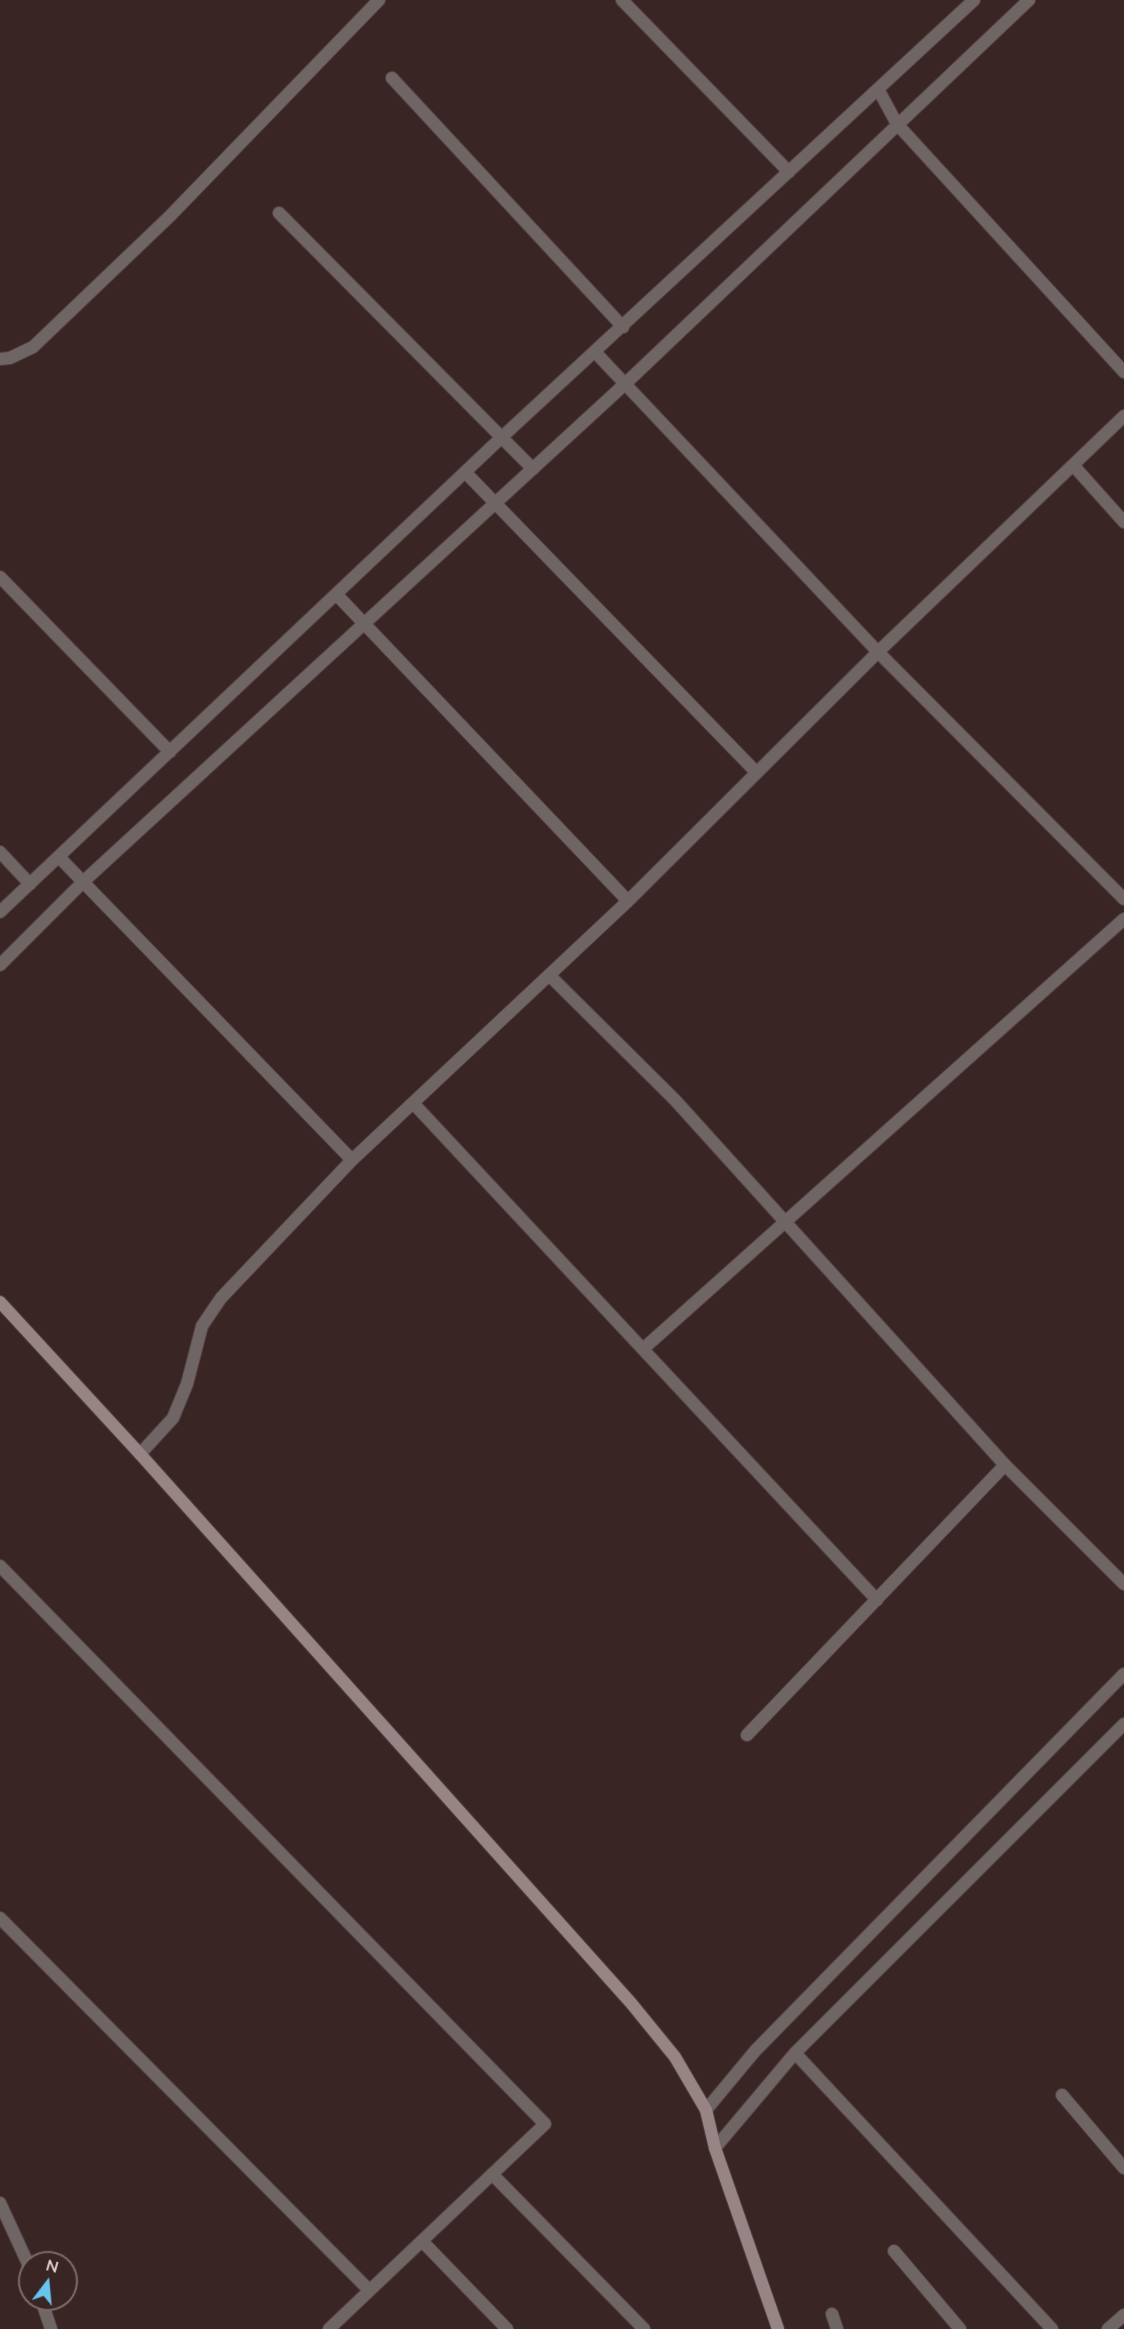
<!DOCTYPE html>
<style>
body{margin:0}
#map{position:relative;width:1124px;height:2329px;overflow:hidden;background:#3a2525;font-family:Mulish,sans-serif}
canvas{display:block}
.north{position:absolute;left:18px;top:2251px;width:60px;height:60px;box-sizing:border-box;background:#3a2525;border:2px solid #7c6a6a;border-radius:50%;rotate:16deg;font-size:16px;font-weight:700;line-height:24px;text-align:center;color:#dfd1d1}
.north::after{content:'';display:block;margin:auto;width:21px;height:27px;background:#66c4ef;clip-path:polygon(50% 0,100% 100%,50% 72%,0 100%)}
</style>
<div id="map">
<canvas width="1124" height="2329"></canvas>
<div class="north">N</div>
</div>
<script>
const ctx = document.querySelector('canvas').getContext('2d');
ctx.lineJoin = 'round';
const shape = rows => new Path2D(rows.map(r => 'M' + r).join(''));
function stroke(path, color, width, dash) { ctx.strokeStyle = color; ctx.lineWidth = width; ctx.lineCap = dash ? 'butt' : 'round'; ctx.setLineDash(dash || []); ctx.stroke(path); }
const lane = shape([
 [0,359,10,358,33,347,170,216,379,0]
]);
const street = shape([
 [622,0,789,172],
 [392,78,623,327],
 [878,89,897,124,1124,372],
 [279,213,533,469],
 [595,352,878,652,1124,899],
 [1073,465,1124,522],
 [465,472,756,772],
 [0,577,170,752],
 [336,594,628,901],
 [0,852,30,884],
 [59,857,352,1160],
 [0,912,502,437,974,0],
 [0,965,84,881,626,383,1029,0],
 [549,975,675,1100,1005,1465,1124,1584],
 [414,1104,877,1600],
 [643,1349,1124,919],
 [140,1454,173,1418,187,1384,202,1326,221,1298,352,1160,628,901,878,652,1124,416],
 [0,1566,545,2124,329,2329],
 [747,1735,1005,1465],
 [0,1918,369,2290],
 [795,2053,1052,2329],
 [1062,2095,1124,2168],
 [706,2110,755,2051,1124,1674],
 [715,2148,795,2053,1124,1724],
 [492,2174,644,2329],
 [0,2203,30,2268],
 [422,2241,507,2329],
 [894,2251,960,2329],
 [41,2299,51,2329],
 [832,2314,837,2329],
 [1108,2329,1124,2315]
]);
const secondary = shape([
 [0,1302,140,1454,631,2003,675,2057,706,2110,715,2148,778,2329]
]);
stroke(lane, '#544141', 14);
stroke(street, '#544141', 14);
stroke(secondary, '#544141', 14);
stroke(lane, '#706565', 12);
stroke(street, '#706565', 12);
stroke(secondary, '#978585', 12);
</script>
